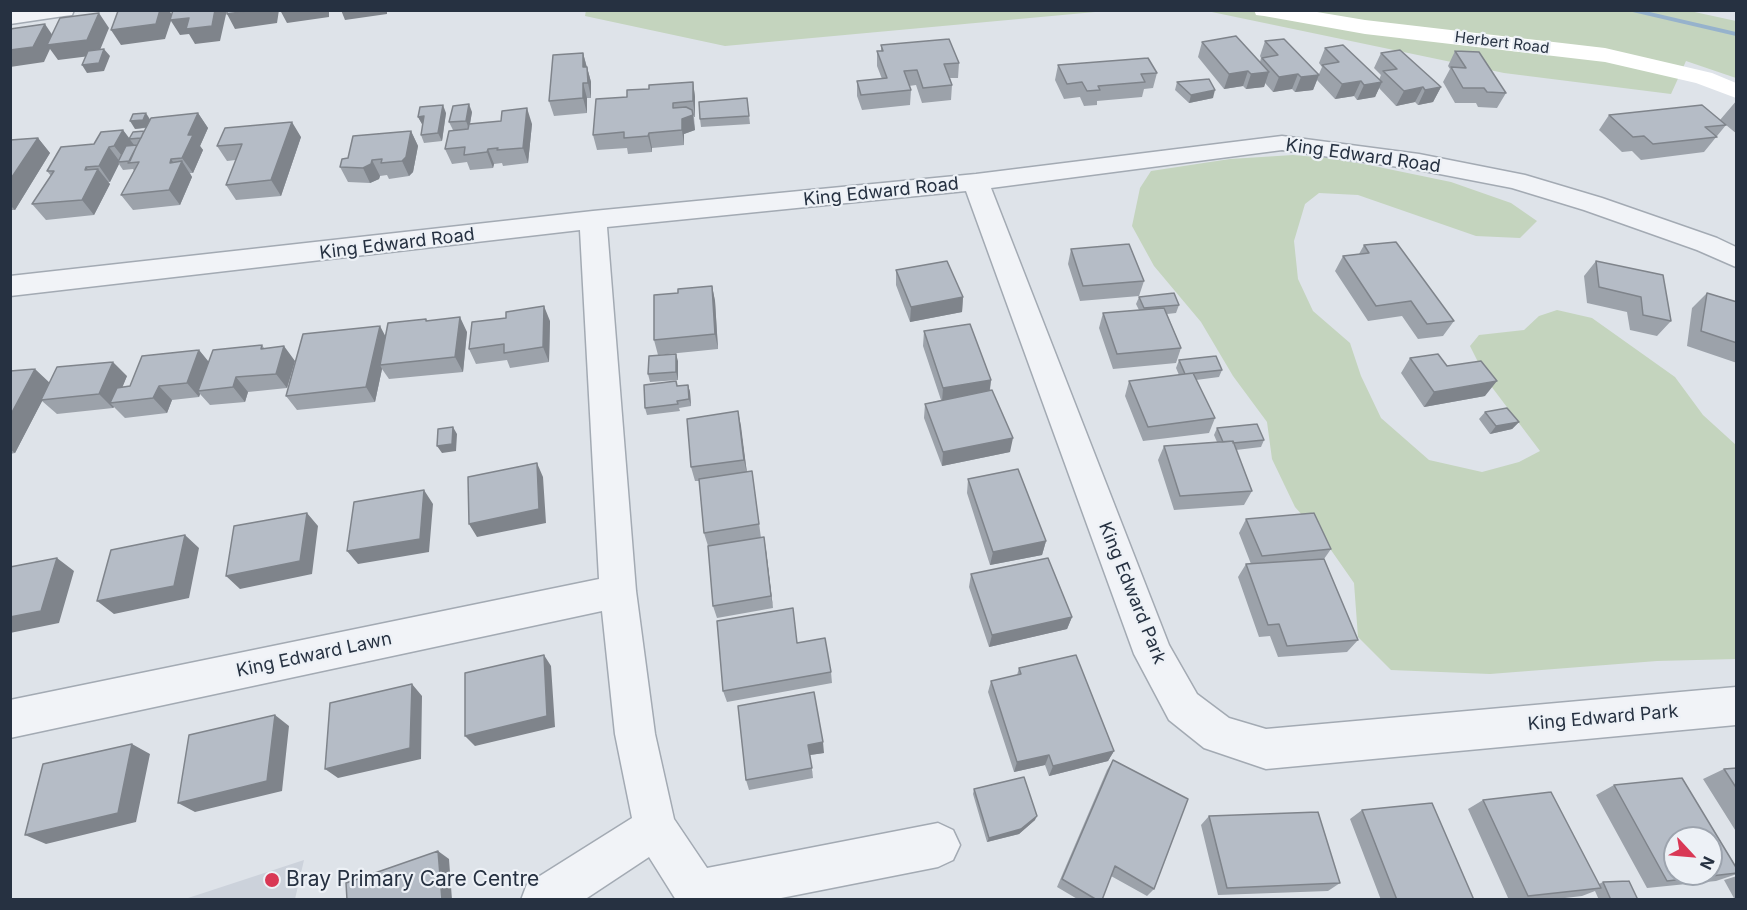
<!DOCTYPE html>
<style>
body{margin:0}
#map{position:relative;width:1747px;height:910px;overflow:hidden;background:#dee3e9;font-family:Inter,sans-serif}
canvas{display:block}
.frame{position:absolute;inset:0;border:12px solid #263141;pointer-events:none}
.north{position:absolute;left:1663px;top:826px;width:60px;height:60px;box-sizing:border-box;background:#edf1f6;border:2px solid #9da4ae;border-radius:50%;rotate:116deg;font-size:16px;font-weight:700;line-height:24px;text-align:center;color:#263141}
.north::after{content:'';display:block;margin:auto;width:21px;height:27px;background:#d93855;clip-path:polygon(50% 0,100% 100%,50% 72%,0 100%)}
</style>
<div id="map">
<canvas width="1747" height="910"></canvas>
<div class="frame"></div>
<div class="north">N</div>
</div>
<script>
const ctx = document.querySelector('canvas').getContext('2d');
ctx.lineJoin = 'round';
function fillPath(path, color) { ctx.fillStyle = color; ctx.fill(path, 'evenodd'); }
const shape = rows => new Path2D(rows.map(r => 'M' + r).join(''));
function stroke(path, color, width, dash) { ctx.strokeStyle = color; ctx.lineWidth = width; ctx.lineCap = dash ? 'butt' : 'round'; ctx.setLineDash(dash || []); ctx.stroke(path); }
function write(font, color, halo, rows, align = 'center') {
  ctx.font = font + ' Inter,sans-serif'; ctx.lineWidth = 4.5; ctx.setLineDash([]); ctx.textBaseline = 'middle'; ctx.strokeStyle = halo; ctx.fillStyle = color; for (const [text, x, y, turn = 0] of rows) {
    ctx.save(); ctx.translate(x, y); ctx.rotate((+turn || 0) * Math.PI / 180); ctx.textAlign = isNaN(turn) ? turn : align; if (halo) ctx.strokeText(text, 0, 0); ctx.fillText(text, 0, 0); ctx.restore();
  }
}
fillPath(shape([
 [304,860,295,899,185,899]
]), '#ccd2db');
fillPath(shape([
 [586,10,1106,10,1106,11,725,46,585,16],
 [1207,11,1690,11,1736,21,1736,78,1686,61,1671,94,1504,73],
 [1293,155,1327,158,1369,165,1451,182,1511,203,1537,221,1520,238,1476,236,1358,195,1319,193,1305,204,1294,241,1298,279,1313,311,1350,343,1361,376,1381,418,1429,460,1482,472,1519,462,1540,451,1488,382,1470,346,1479,335,1524,330,1539,316,1557,310,1592,318,1675,377,1703,415,1736,445,1736,659,1657,661,1490,674,1391,670,1358,637,1354,583,1324,540,1295,507,1272,459,1267,422,1233,376,1201,322,1154,266,1132,226,1140,188,1151,171,1230,159]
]), '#c4d4be');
fillPath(shape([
 [1624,10,1641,10,1736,32,1736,36,1624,10]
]), '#96b2cc');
const street = shape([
 [74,10,72,15,64,16,10,24,10,11,74,10],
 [1282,136,1419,154,1525,175,1602,198,1717,238,1736,247,1736,267,1697,250,1584,210,1512,188,1419,170,1282,150,991,188,1169,645,1197,694,1229,718,1266,729,1736,687,1736,725,1266,769,1204,748,1169,720,1134,654,966,191,607,227,636,591,655,734,674,819,707,868,938,823,953,830,960,845,953,860,938,867,771,900,676,900,649,857,584,900,521,900,527,884,632,818,615,734,602,611,10,738,10,700,599,579,580,230,10,296,10,276,593,211,976,174,1282,136]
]);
stroke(street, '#a3aab3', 3);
fillPath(street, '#f1f3f7');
fillPath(shape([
 [1254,10,1305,10,1365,20,1605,48,1712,73,1736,83,1736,98,1696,83,1605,62,1365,34,1264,16,1256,15,1254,10]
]), '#fff');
fillPath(shape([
 [1265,41,1319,74,1322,67,1319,63,1325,48,1379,80,1381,75,1374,68,1381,53,1441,87,1433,102,1418,105,1415,102,1396,106,1379,88,1375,97,1357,100,1354,96,1335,99,1317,80,1313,90,1295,92,1292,89,1273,92,1265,83,1264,87,1246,89,1243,86,1224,89,1198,57,1202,42,1260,62,1261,58,1260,56],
 [881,45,959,63,958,78,950,78,952,85,951,100,922,103,916,85,909,86,911,90,910,105,862,110,857,96,857,81,882,79,877,66,877,51,881,51],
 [1455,51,1506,93,1497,108,1478,107,1476,103,1455,103,1443,82,1450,69,1448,66],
 [583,53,591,82,591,98,587,98,587,113,554,116,549,101],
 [1058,65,1157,73,1153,88,1144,89,1142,97,1097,101,1097,105,1084,106,1080,97,1064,99,1055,80],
 [693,82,695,97,695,117,694,117,695,130,684,134,684,145,652,148,652,152,628,154,627,148,597,150,593,135,627,97],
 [1177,82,1213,98,1189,103,1175,90],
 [747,98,750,124,701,127,700,119],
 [1737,100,1737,134,1726,125,1704,152,1641,160,1632,151,1622,152,1599,130,1609,115,1720,120],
 [472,112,470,124,532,124,528,163,503,166,502,163,494,164,493,168,470,170,467,162,452,164,445,149,453,130,449,122],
 [198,113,208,128,200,146,203,150,193,173,190,173,192,177,180,205,133,210,121,195,134,171,133,169,123,170,119,164,110,182,108,182,110,184,94,215,46,220,32,204,51,176,47,171,94,144,123,130,130,139,144,131,146,128,135,129,150,119],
 [446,113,442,141,424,143,421,135,423,124,422,124,418,117],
 [411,131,418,146,413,172,409,176,389,179,387,175,380,176,379,179,370,183,348,182,340,167,348,158],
 [301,137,281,196,236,200,226,185,236,160,227,161,217,146],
 [38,138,50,153,15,210,10,210,10,140],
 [1364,245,1454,321,1443,336,1418,339,1402,316,1368,321,1335,271,1343,256,1359,254],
 [1071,249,1144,281,1139,296,1080,301,1068,264],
 [1596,261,1671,321,1657,336,1630,330,1627,312,1587,303,1584,276],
 [896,270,963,297,962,312,910,322,896,285],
 [712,286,715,301,718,349,658,355,654,340,678,293],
 [1707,293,1737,302,1737,363,1687,346,1692,308],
 [1139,297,1179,305,1176,313,1167,314,1181,348,1176,363,1113,369,1099,328,1103,313,1139,310,1136,304],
 [506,318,550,321,549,362,510,368,507,360,476,364,469,349],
 [427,321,467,332,463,372,389,379,382,369,375,402,297,410,286,396,385,336],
 [924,331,991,380,990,390,1010,452,942,466,924,418,925,404,941,400,923,346],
 [262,345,264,348,295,361,287,388,248,392,245,402,210,405,200,394,199,397,172,400,167,413,125,418,114,407,113,408,57,414,42,401,15,453,10,454,10,371,50,383,127,376,122,387,130,386,199,350,209,362],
 [1410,358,1447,366,1485,396,1424,407,1401,373],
 [1179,360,1222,370,1219,377,1196,380,1215,418,1209,433,1143,441,1125,396,1129,381,1179,375,1176,368],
 [678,361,678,380,650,382,648,374],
 [688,385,690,392,691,406,679,408,680,411,647,415,645,408,677,386],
 [738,411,747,472,752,471,761,538,766,550,773,608,717,618,713,606,708,546,704,533,699,481,695,481,691,467],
 [1485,412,1519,422,1512,429,1490,434,1479,419],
 [1217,428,1264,440,1261,447,1236,450,1252,491,1244,505,1174,510,1158,460,1164,446,1217,442,1214,435],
 [968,479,1046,541,1042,555,990,565,967,493],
 [1246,519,1331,549,1324,559,1358,640,1347,652,1278,657,1270,636,1259,637,1238,577,1246,564,1251,564,1239,533],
 [971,574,1072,617,1067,629,989,647,969,587],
 [797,642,831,672,832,683,727,702,723,691],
 [1019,668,1114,751,1108,761,1049,776,1045,765,1014,772,988,692,991,681,1017,675],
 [738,706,824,753,810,755,813,778,749,790,746,780],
 [1113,760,1154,889,1147,896,1111,876,1102,900,1079,900,1057,887,1107,770],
 [1737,768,1737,833,1703,779,1724,769],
 [1614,785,1737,869,1737,874,1716,881,1647,888,1596,795],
 [974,789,1035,820,1019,834,987,842,973,794],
 [1483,800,1599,884,1603,882,1638,900,1599,900,1595,891,1582,896,1548,900,1509,900,1468,809],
 [1362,810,1474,900,1381,900,1350,819],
 [1209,816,1340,883,1328,891,1218,895,1201,825],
 [1737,876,1737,900,1735,900,1724,880]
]), '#9ca2aa');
fillPath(shape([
 [160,10,169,10,172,15,215,10,227,10,220,41,195,44,189,34,180,35,171,21,165,39,121,45,111,30],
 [253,10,279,10,277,23,235,29,227,14],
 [280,10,329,10,329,17,287,23],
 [341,10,387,10,387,14,345,20],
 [99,13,109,28,98,55,58,60,50,49,44,62,10,67,10,50,45,24,55,39],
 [104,49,110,56,104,71,87,73,82,65],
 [583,53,587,68,583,67],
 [587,67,591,82,591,98,588,83],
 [1248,71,1243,86,1224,89,1229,74],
 [1269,72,1264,87,1246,89,1251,74],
 [1298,74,1292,89,1273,92,1279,77],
 [1319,75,1313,90,1295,92,1301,77],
 [1361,81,1354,96,1335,99,1342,84],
 [693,82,695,97,695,117,693,101],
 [1382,82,1375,97,1357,100,1364,85],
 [583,83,587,98,587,113,583,98],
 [1423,87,1415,102,1396,106,1404,91],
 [1441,87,1433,102,1418,105,1425,90],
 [1215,90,1213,98,1189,103,1191,95],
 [469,104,472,112,469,129,466,121],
 [443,105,446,113,442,141,438,133],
 [527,108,532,124,528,163,523,148],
 [692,110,695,130,684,134,684,145,682,130,682,119],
 [146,113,151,121,149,127,135,129,130,121],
 [198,113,208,128,200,146,203,150,193,173,182,158,188,135],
 [424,116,428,124,422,124,418,117],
 [292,122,301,137,281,196,271,180],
 [123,130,134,145,126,161,114,146],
 [411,131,418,146,413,172,409,176,402,161],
 [649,133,652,148,652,152,648,136],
 [38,138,50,153,15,210,10,205,10,180],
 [109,147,120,162,118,162,119,164,110,182,99,166],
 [488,149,494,164,493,168,487,152],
 [171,159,178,169,182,161,192,177,180,205,169,190,170,163],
 [372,160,380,176,379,179,370,183,363,168],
 [86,167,94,177,98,169,110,184,94,215,82,200],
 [712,286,715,301,718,349,715,334],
 [963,297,962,312,910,322,911,307],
 [544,306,550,321,549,362,543,347],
 [460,317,467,332,463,372,455,357],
 [380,326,388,341,380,365,382,369,375,402,366,387],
 [284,346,295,361,287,388,276,374],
 [199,350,211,365,198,391,200,394,199,397,187,383],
 [676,354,678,361,678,380,676,372],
 [113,362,127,376,116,403,110,403,114,407,113,408,99,394],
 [35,369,51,384,15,453,10,449,10,416],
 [236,377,248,392,245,402,233,387],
 [991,380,989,395,942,402,943,388],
 [1497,381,1485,396,1424,407,1434,392],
 [688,385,690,392,691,406,689,399],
 [159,386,172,400,167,413,153,398],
 [738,411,741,426,747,474,744,460],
 [1519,422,1512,429,1490,434,1496,426],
 [453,427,457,434,456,451,442,453,437,446],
 [1013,438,1010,452,942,466,943,452],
 [537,463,543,477,546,523,477,537,469,524],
 [424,490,433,504,429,552,358,564,347,551],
 [307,513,318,526,312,574,240,589,226,576],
 [185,535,199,548,189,598,114,614,97,601],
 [764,537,766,550,773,608,771,596],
 [1046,541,1042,555,990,565,993,552],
 [57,558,74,571,59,623,10,633,10,617],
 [1072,617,1067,629,989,647,992,635],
 [544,655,551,666,555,727,475,746,465,736],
 [412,684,422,696,421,759,338,778,325,769],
 [275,715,289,726,282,791,195,812,178,803],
 [823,742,824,753,810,755,813,778,808,745],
 [132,744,150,754,136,822,46,844,25,835],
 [1114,751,1108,761,1049,776,1053,766],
 [1049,755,1045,765,1014,772,1017,762],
 [1037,816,1035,820,1019,834,987,842,989,838],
 [438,851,449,859,452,900,442,900]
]), '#7f848b');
const building = shape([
 [160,10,156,24,111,30,118,11,160,10],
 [173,10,215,10,212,26,186,29,189,18,170,20,173,10],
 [227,10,253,10,227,14,227,10],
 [99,13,87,40,47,45,60,18,99,13],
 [45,24,33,47,10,50,10,29,45,24],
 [1236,36,1269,72,1251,74,1248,71,1229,74,1202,42,1236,36],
 [949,39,959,63,944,64,952,85,923,88,917,70,904,71,911,90,861,95,857,81,887,78,877,51,883,51,881,45,949,39],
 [1284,39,1319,75,1301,77,1298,74,1279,77,1262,58,1278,55,1265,41,1284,39],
 [1343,45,1382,82,1364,85,1361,81,1342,84,1322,65,1339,62,1325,48,1343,45],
 [104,49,99,63,82,65,88,51,104,49],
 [1400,50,1441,87,1425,90,1423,87,1404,91,1383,71,1397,69,1381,53,1400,50],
 [1455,51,1479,52,1506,93,1487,92,1484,88,1463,88,1451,67,1466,68,1455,51],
 [583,53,583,67,587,67,588,83,583,83,583,98,549,101,553,55,583,53],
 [1148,58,1157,73,1141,74,1145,82,1098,86,1100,90,1087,91,1082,82,1067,84,1058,65,1148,58],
 [1209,79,1215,90,1191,95,1177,82,1209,79],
 [693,82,693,101,673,103,673,108,686,107,692,110,693,115,682,119,682,130,649,133,648,136,624,138,624,132,593,135,596,99,627,97,627,90,649,89,649,85,693,82],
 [747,98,749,116,700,119,699,102,747,98],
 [469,104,466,121,449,122,453,106,469,104],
 [443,105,438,133,421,135,424,116,418,117,420,107,443,105],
 [1702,105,1726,125,1705,127,1717,137,1653,144,1644,136,1633,137,1609,115,1702,105],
 [527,108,523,148,497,150,498,148,488,149,487,152,464,155,465,147,445,149,449,131,468,129,469,124,501,121,502,111,527,108],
 [146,113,143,120,130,121,133,114,146,113],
 [198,113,188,135,193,135,182,158,171,159,170,163,182,161,169,190,121,195,139,162,128,163,151,118,198,113],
 [292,122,271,180,226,185,242,144,217,146,225,128,292,122],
 [123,130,114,146,109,147,99,166,86,167,85,170,98,169,82,200,32,204,54,171,47,171,61,147,94,144,101,132,123,130],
 [144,131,141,138,129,139,133,132,144,131],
 [411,131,406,157,402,161,381,163,382,159,372,160,371,164,363,168,340,167,342,159,348,158,353,136,411,131],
 [38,138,10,180,10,140,38,138],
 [137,145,130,161,118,162,126,146,137,145],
 [1396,242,1454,321,1427,324,1411,301,1376,306,1343,256,1369,253,1364,245,1396,242],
 [1129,244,1144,281,1083,286,1071,249,1129,244],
 [947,261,963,297,911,307,896,270,947,261],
 [1596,261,1663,275,1671,321,1643,315,1641,297,1599,287,1596,261],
 [712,286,715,334,654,340,654,295,678,293,678,289,712,286],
 [1174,293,1179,305,1144,308,1139,297,1174,293],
 [1707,293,1737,302,1737,343,1701,331,1707,293],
 [544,306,543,347,504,353,504,344,469,349,472,322,506,318,506,312,544,306],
 [1164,308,1181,348,1117,354,1103,313,1164,308],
 [460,317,455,357,380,365,388,323,426,319,426,321,460,317],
 [970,324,991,380,943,388,924,331,970,324],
 [380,326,366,387,286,396,303,334,380,326],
 [262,345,261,349,284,346,276,374,236,377,233,387,198,391,213,350,262,345],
 [199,350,187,383,159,386,153,398,110,403,117,388,130,386,142,356,199,350],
 [676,354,676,372,648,374,649,356,676,354],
 [1438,354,1447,366,1481,361,1497,381,1434,392,1410,358,1438,354],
 [1216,356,1222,370,1185,374,1179,360,1216,356],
 [113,362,99,394,41,400,57,367,113,362],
 [35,369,10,416,10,371,35,369],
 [1193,373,1215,418,1148,427,1129,381,1193,373],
 [676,381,677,386,688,385,689,399,677,401,678,404,645,408,644,385,676,381],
 [992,390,1013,438,943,452,925,404,992,390],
 [1507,408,1519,422,1496,426,1485,412,1507,408],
 [738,411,744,460,691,467,687,419,738,411],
 [1257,424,1264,440,1233,443,1233,441,1223,442,1217,428,1257,424],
 [453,427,452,444,437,446,438,429,453,427],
 [1233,441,1252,491,1180,496,1164,446,1233,441],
 [537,463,539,509,469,524,468,477,537,463],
 [1018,469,1046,541,993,552,968,479,1018,469],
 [752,471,759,524,704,533,699,479,752,471],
 [424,490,420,539,347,551,354,502,424,490],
 [307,513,300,561,226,576,234,526,307,513],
 [1314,513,1331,549,1262,556,1246,519,1314,513],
 [185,535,174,586,97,601,111,550,185,535],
 [764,537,771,596,713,606,708,546,764,537],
 [57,558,41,611,10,617,10,567,57,558],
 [1048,558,1072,617,992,635,971,574,1048,558],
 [1324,559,1358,640,1287,646,1279,624,1268,625,1246,564,1324,559],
 [793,608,797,643,825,638,831,672,723,691,717,621,793,608],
 [544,655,547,716,465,736,465,673,544,655],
 [1076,655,1114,751,1053,766,1049,755,1017,762,991,681,1021,674,1019,668,1076,655],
 [412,684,410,748,325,769,330,703,412,684],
 [814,692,823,742,808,745,812,768,746,780,738,706,814,692],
 [275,715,267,781,178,803,189,735,275,715],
 [132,744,118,813,25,835,43,764,132,744],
 [1113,760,1188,799,1154,889,1115,866,1102,900,1097,900,1062,879,1113,760],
 [1737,768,1737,789,1724,769,1737,768],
 [1024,777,1037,816,1021,829,989,838,974,789,1024,777],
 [1682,778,1737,869,1737,873,1667,881,1614,785,1682,778],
 [1675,838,1711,838,1711,874,1675,874,1675,838],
 [1551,792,1601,888,1528,896,1483,800,1551,792],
 [1432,803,1474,900,1397,900,1362,810,1432,803],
 [1318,812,1340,883,1227,888,1209,816,1318,812],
 [438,851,442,900,347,900,346,883,438,851],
 [1629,881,1638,900,1611,900,1603,882,1629,881]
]);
fillPath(building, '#b5bcc6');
stroke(building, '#7f848b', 1.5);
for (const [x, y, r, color] of [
 [272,880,8,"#d93855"]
]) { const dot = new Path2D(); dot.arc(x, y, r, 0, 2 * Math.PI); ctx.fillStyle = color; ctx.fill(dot); stroke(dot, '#edf1f6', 2); }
write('15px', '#263141', '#edf1f6', [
 ["Herbert Road",1502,43,7]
]);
write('18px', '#263141', '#edf1f6', [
 ["King Edward Road",1363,156,8],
 ["King Edward Road",881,192,-6],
 ["King Edward Road",397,244,-7],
 ["King Edward Park",1132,593,68],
 ["King Edward Lawn",314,655,-12],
 ["King Edward Park",1603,718,-5]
]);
write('21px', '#263141', '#edf1f6', [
 ["Bray Primary Care Centre",286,880]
], 'left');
</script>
